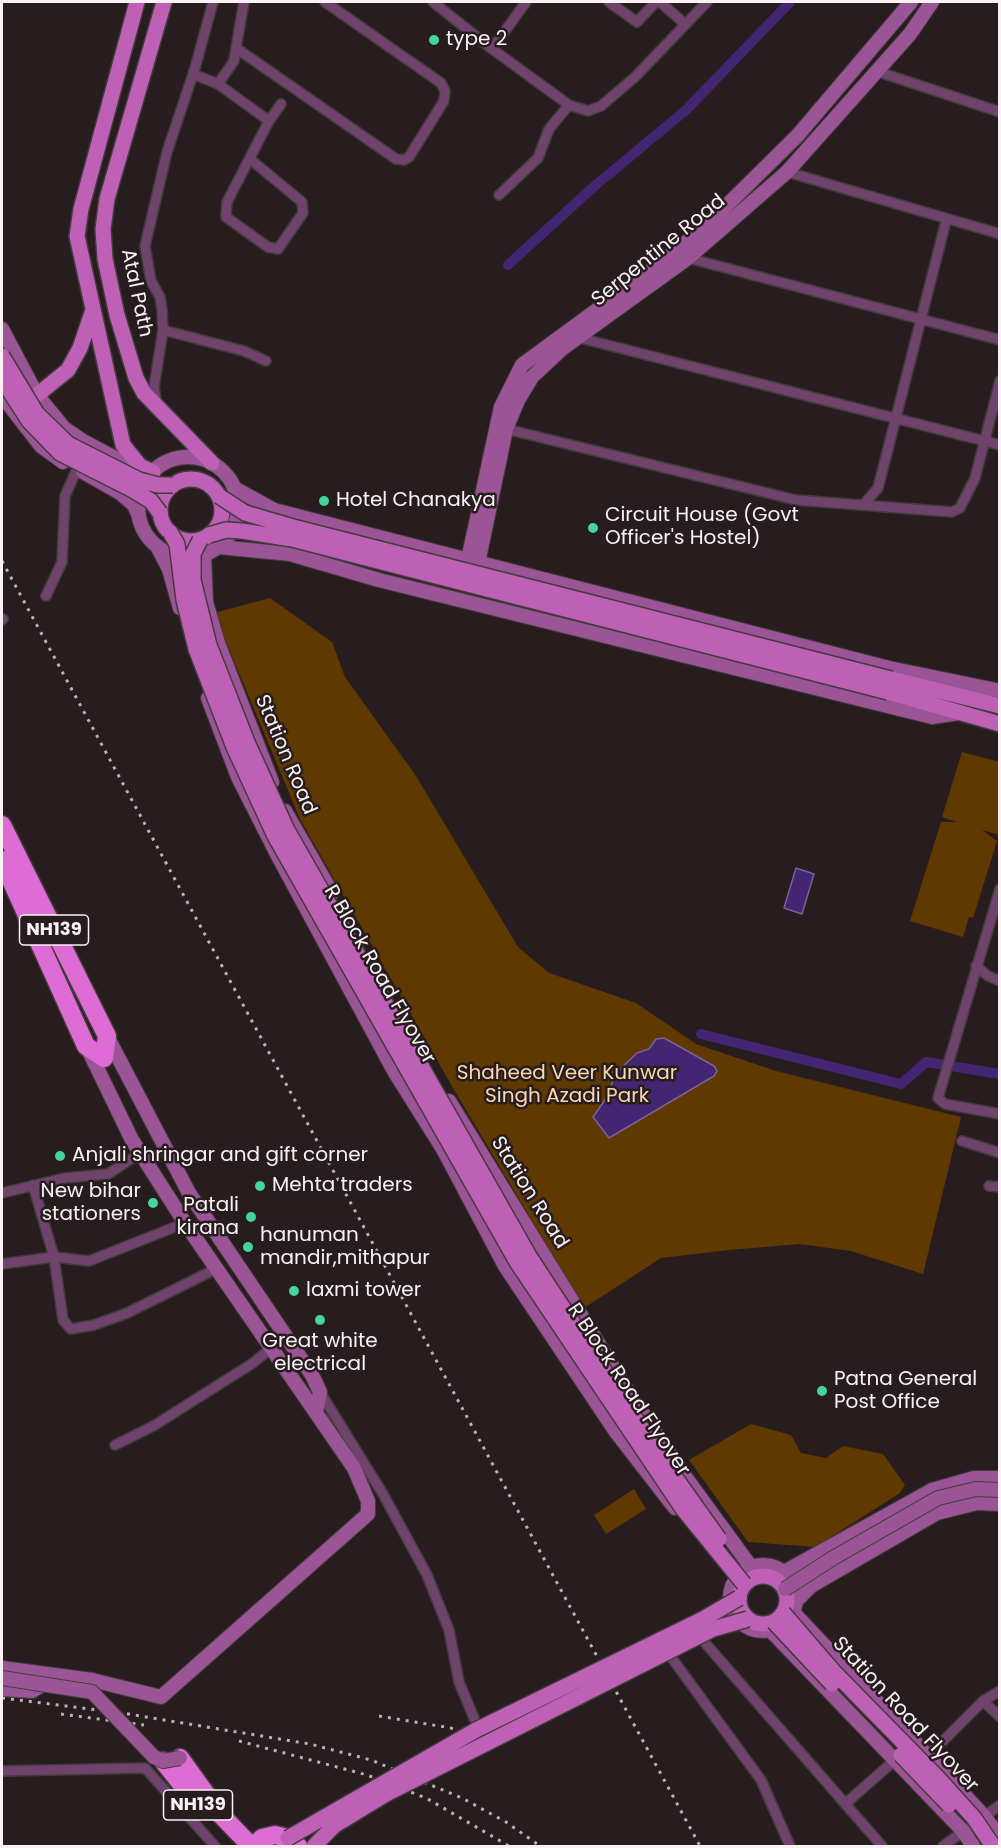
<!DOCTYPE html>
<style>
body{margin:0}
#map{position:relative;width:1001px;height:1848px;overflow:hidden;background:#271d1f;font-family:Poppins,sans-serif}
canvas{display:block}
.frame{position:absolute;inset:0;border:3px solid #f9f1f3;pointer-events:none}
</style>
<div id="map">
<canvas width="1001" height="1848"></canvas>
<div class="frame"></div>
</div>
<script>
const ctx = document.querySelector('canvas').getContext('2d');
ctx.lineJoin = 'round';
function fillPath(path, color) { ctx.fillStyle = color; ctx.fill(path, 'evenodd'); }
const shape = rows => new Path2D(rows.map(r => 'M' + r).join(''));
function stroke(path, color, width, dash) { ctx.strokeStyle = color; ctx.lineWidth = width; ctx.lineCap = dash ? 'butt' : 'round'; ctx.setLineDash(dash || []); ctx.stroke(path); }
function write(font, color, halo, rows, align = 'center') {
  ctx.font = font + ' Poppins,sans-serif'; ctx.lineWidth = 5; ctx.setLineDash([]); ctx.textBaseline = 'middle'; ctx.strokeStyle = halo; ctx.fillStyle = color; for (const [text, x, y, turn = 0] of rows) {
    ctx.save(); ctx.translate(x, y); ctx.rotate((+turn || 0) * Math.PI / 180); ctx.textAlign = isNaN(turn) ? turn : align; if (halo) ctx.strokeText(text, 0, 0); ctx.fillText(text, 0, 0); ctx.restore();
  }
}
fillPath(shape([
 [270,598,332,642,345,677,416,776,518,947,549,973,636,1003,696,1044,776,1071,961,1117,923,1274,851,1251,800,1244,729,1250,661,1258,584,1308,453,1088,300,819,214,613],
 [962,752,1000,762,999,835,982,830,997,841,973,918,969,917,963,937,910,921,941,822,957,822,942,817],
 [751,1424,791,1435,801,1453,826,1458,843,1446,883,1454,905,1485,900,1493,815,1547,748,1542,689,1460],
 [634,1489,646,1509,606,1534,594,1515]
]), '#603901');
const water = shape([
 [796,868,814,874,802,914,784,908,796,868],
 [664,1038,714,1066,717,1071,714,1076,609,1138,593,1117,607,1097,616,1073,637,1053,649,1049,656,1039,664,1038]
]);
fillPath(water, '#432572');
stroke(water, '#7a6299', 1.5);
stroke(shape([
 [508,265,590,190,686,110,790,2],
 [701,1034,901,1084,926,1062,1000,1074]
]), '#432572', 10);
const street = shape([
 [244,2,236,48,396,159,404,160,409,157,444,101,445,91,441,83,325,2],
 [433,2,492,49,526,2],
 [609,2,637,22,656,2],
 [660,2,685,24],
 [492,49,569,105,588,111,601,106,635,77,707,2],
 [876,71,1000,112],
 [193,74,218,84,269,121,281,104],
 [218,84,234,61,236,48],
 [250,159,302,202,303,213,278,249,268,247,226,217,227,202,269,121],
 [787,172,1000,234],
 [499,195,538,158,549,129,569,105],
 [688,258,1000,340],
 [163,330,244,351,266,361],
 [580,338,1000,445],
 [157,405,154,387,163,330,162,310,160,297,151,281,145,246,167,152,195,68,213,2],
 [506,429,796,500,952,512,960,508,975,478,1000,381],
 [865,503,878,488,946,221],
 [46,596,62,562,65,496,77,469],
 [2,620,3,619],
 [1000,889,938,1098,945,1104,1000,1114],
 [976,966,988,976,1000,981],
 [962,1141,1000,1153],
 [33,1185,54,1257,63,1320,71,1329,94,1325,127,1313,218,1268],
 [989,1186,1000,1187],
 [2,1193,65,1178,108,1174,140,1153],
 [2,1264,54,1257,89,1261,185,1223],
 [320,1392,383,1494,427,1575,449,1630,459,1682,474,1718],
 [115,1445,155,1425,253,1363,271,1348],
 [706,1644,882,1846],
 [666,1650,761,1780,790,1846],
 [983,1701,1000,1717],
 [928,1756,983,1701,1000,1691],
 [2,1771,145,1768,215,1846],
 [845,1804,895,1760],
 [943,1846,1000,1805]
]);
const secondary = shape([
 [2,329,37,395,64,428,83,441,147,475],
 [2,396,41,446,63,462],
 '138 507a50 50 0 1 1 100 0a50 50 0 1 1-100 0Z',
 [83,472,120,493,134,505,138,514],
 [234,488,274,510,889,668,1000,691],
 [157,546,169,569,180,608],
 [219,547,290,554,379,580,932,717,959,713],
 [204,555,206,602,218,643,272,782],
 [468,560,501,407,522,365,661,263,706,226,798,135,911,2],
 [478,563,506,429,518,400,532,377,563,348,688,258,787,172,910,34,932,2],
 [208,698,238,777,278,856,394,1071,443,1149,505,1266,616,1432,675,1508],
 [285,811,332,893],
 [107,1036,189,1193,312,1375,320,1392,316,1412],
 [449,1101,627,1390,686,1478,751,1567],
 '730 1598a33 33 0 1 1 66 0a33 33 0 1 1-66 0Z',
 [784,1572,932,1490,974,1478,1000,1478],
 [796,1601,811,1586,937,1513,977,1503,1000,1504],
 [793,1612,985,1817,1000,1838],
 [770,1630,963,1831,973,1846],
 [2,1668,92,1680,161,1697,368,1514,368,1501,354,1468,185,1223,132,1140,87,1047],
 [2,1689,32,1691,39,1687,43,1676]
]);
const primary = shape([
 [137,2,81,209,77,236,123,445,140,466,153,472],
 [164,2,107,199,103,229,105,259,117,315,136,378,144,393,212,463],
 [37,395,68,370,80,348,92,313],
 '160 510a31 31 0 1 1 62 0a31 31 0 1 1-62 0Z',
 [891,679,1000,706],
 [888,692,1000,724],
 '739 1600a24 24 0 1 1 48 0a24 24 0 1 1-48 0Z'
]);
const highway = shape([
 [2,825,107,1036,104,1058,86,1046,2,860],
 [180,1758,221,1815,251,1846],
 [163,1761,202,1810],
 [254,1846,262,1838,275,1835,288,1838,298,1846]
]);
stroke(street, '#443b3d', 12);
stroke(secondary, '#443b3d', 16);
stroke(primary, '#443b3d', 18);
stroke(highway, '#443b3d', 21);
stroke(street, '#6f436b', 9);
stroke(secondary, '#9b5495', 14);
stroke(primary, '#be61b6', 15);
stroke(highway, '#dd6dd4', 18);
stroke(shape([
 [2,561,700,1846],
 [2,1698,122,1713,310,1744,371,1760,462,1798,506,1822,540,1846],
 [61,1714,144,1725],
 [379,1716,451,1728,466,1735],
 [239,1741,367,1775,426,1798,509,1846]
]), '#bab2b4', 3, [3, 6]);
const secondaryBridge = shape([
 [785,1589,833,1558,938,1498,976,1489,1000,1490],
 [2,1678,92,1692,154,1757,163,1761,180,1758]
]);
const primaryBridge = shape([
 [2,356,37,414,68,444,139,480,158,485,173,485],
 [2,379,29,421,60,453,133,490,151,501,160,513],
 [219,496,245,513,293,527,891,679],
 [170,532,177,544,184,600,196,649,234,747,275,836,517,1262,683,1509,744,1584],
 [209,535,226,530,242,531,292,539,888,692],
 [200,540,193,554,193,580,209,645,247,742,287,830,529,1256,662,1459,719,1539],
 [783,1613,833,1671,937,1777,974,1818,993,1846],
 [774,1622,832,1684],
 [901,1755,949,1805],
 [288,1838,476,1730,703,1619,739,1598],
 [314,1846,335,1825,386,1794,713,1629,748,1619]
]);
stroke(secondaryBridge, '#443b3d', 16, []);
stroke(primaryBridge, '#443b3d', 18, []);
stroke(secondaryBridge, '#9b5495', 14);
stroke(primaryBridge, '#be61b6', 15);
for (const [x, y, r, color] of [
 [434,40,6,"#43d4a0"],
 [324,501,6,"#43d4a0"],
 [593,528,6,"#43d4a0"],
 [60,1156,6,"#43d4a0"],
 [260,1186,6,"#43d4a0"],
 [153,1203,6,"#43d4a0"],
 [251,1217,6,"#43d4a0"],
 [248,1247,6,"#43d4a0"],
 [294,1291,6,"#43d4a0"],
 [320,1320,6,"#43d4a0"],
 [822,1391,6,"#43d4a0"]
]) { const dot = new Path2D(); dot.arc(x, y, r, 0, 2 * Math.PI); ctx.fillStyle = color; ctx.fill(dot); stroke(dot, '#271d1f', 2); }
for (const [x, y, w] of [
 [54,930,69],
 [198,1805,69]
]) { const box = new Path2D(); box.roundRect(x - w / 2, y - 15, w, 30, 4.5); ctx.fillStyle = '#271d1f'; ctx.fill(box); stroke(box, '#f9f1f3', 1.5); }
write('bold 18px', '#f9f1f3', null, [
 ["NH139",54,930],
 ["NH139",198,1805]
]);
write('20px', '#f9f1f3', '#271d1f', [
 ["type 2",446,40],
 ["Hotel Chanakya",336,501],
 ["Circuit House (Govt",605,516],
 ["Officer's Hostel)",605,539],
 ["Anjali shringar and gift corner",72,1156],
 ["Mehta traders",272,1186],
 ["New bihar",141,1192,"right"],
 ["stationers",141,1215,"right"],
 ["Patali",239,1206,"right"],
 ["kirana",239,1229,"right"],
 ["hanuman",260,1236],
 ["mandir,mithapur",260,1259],
 ["laxmi tower",306,1291],
 ["Great white",320,1342,"center"],
 ["electrical",320,1365,"center"],
 ["Patna General",834,1380],
 ["Post Office",834,1403]
], 'left');
write('20px', '#f9f1f3', '#271d1f', [
 ["Serpentine Road",659,251,-39],
 ["Atal Path",136,293,78],
 ["Station Road",285,755,67],
 ["R Block Road Flyover",379,975,60],
 ["Station Road",529,1193,58],
 ["R Block Road Flyover",628,1390,56],
 ["Station Road Flyover",905,1715,47]
]);
write('20px', '#fbd7b2', '#271d1f', [
 ["Shaheed Veer Kunwar",567,1074],
 ["Singh Azadi Park",567,1097]
]);
</script>
